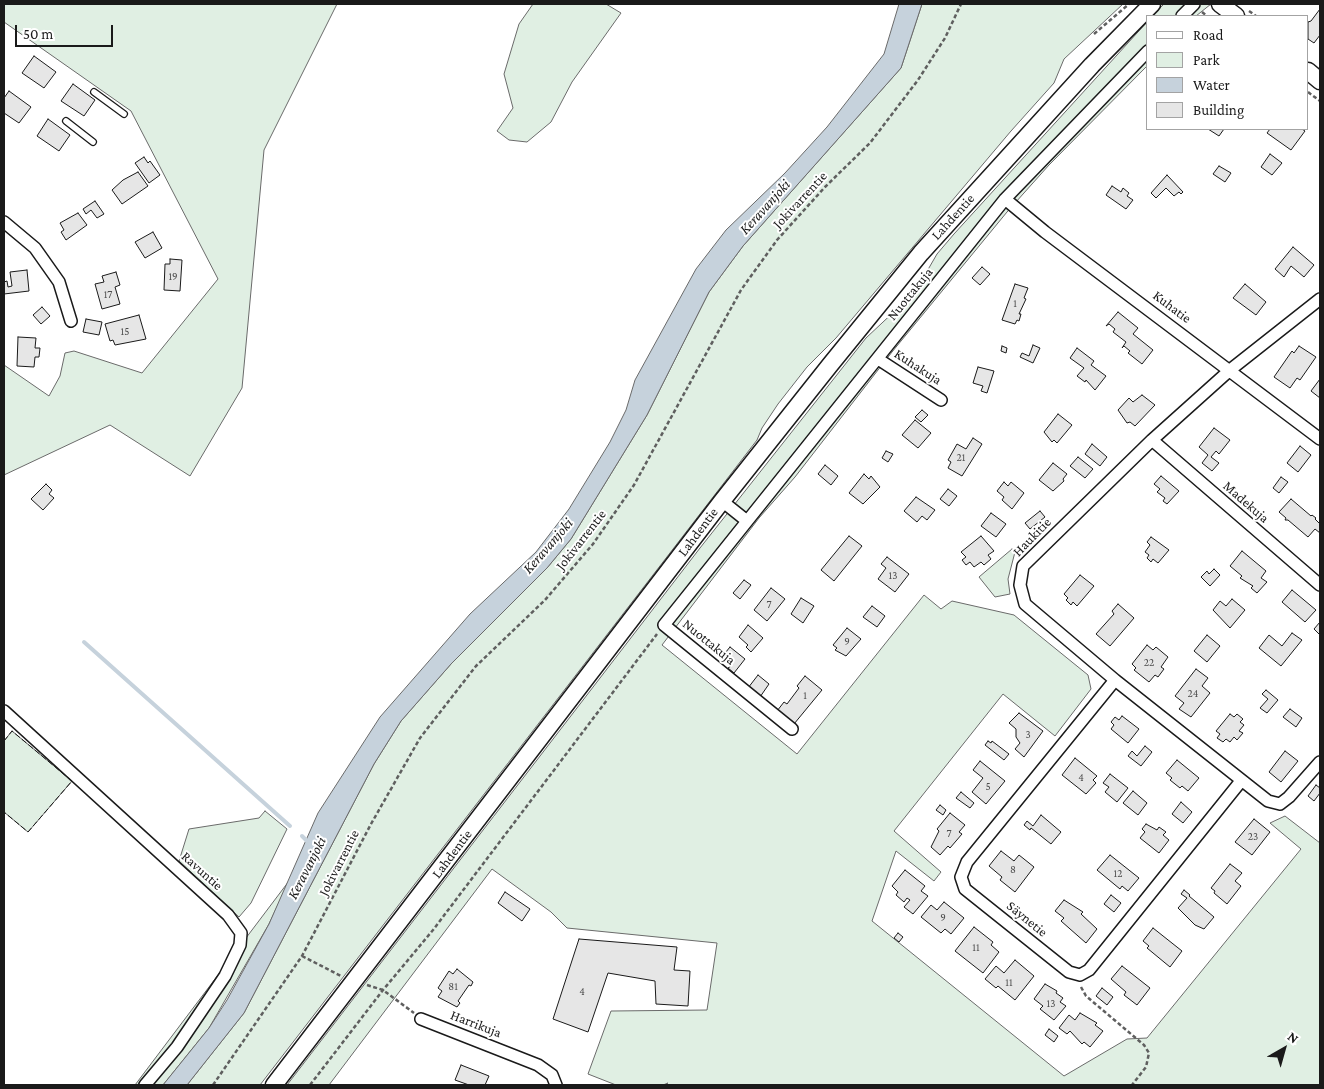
<!DOCTYPE html>
<meta charset="utf-8">
<style>
body{margin:0}
#map{position:relative;width:1324px;height:1089px;overflow:hidden;background:#fff;font-family:"Crimson Pro",serif}
canvas{display:block}
.frame{position:absolute;inset:0;border:5px solid #1a1a1a;pointer-events:none}
.legend{position:absolute;left:1146px;top:15px;width:162px;height:115px;box-sizing:border-box;background:#fff;border:1px solid #a3a3a3;margin:0;padding:6px 9px;list-style:none;font-size:15px;color:#1a1a1a}
.legend li{display:flex;align-items:center;gap:10px;height:25px}
.legend b{width:25px;border:1px solid #a3a3a3}
.north{position:absolute;left:1259px;top:1024px;width:50px;height:50px;-webkit-text-stroke:4px #fff;paint-order:stroke;rotate:38deg;font-size:14px;font-weight:700;line-height:20px;text-align:center;color:#1a1a1a}
.north::after{content:'';display:block;margin:auto;width:18px;height:22px;background:#1a1a1a;clip-path:polygon(50% 0,100% 100%,50% 72%,0 100%)}
.scale{position:absolute;left:15px;top:25px;width:98px;height:22px;box-sizing:border-box;border:2px solid #1a1a1a;border-top:0;padding-left:6px;font-size:15px;line-height:18px;white-space:nowrap;color:#1a1a1a;-webkit-text-stroke:4px #fff;paint-order:stroke}
</style>
<div id="map">
<canvas width="1324" height="1089"></canvas>
<div class="frame"></div>
<ul class="legend">
<li><b style="height:6px;background:#fff"></b>Road</li>
<li><b style="height:14px;background:#e0efe3"></b>Park</li>
<li><b style="height:14px;background:#c6d2dc"></b>Water</li>
<li><b style="height:14px;background:#e6e6e6"></b>Building</li>
</ul>
<div class="north">N</div>
<div class="scale">50 m</div>
</div>
<script>
const ctx = document.querySelector('canvas').getContext('2d');
ctx.lineJoin = 'round';
function fillPath(path, color) { ctx.fillStyle = color; ctx.fill(path, 'evenodd'); }
const shape = rows => new Path2D(rows.map(r => 'M' + r).join(''));
function stroke(path, color, width, dash) { ctx.strokeStyle = color; ctx.lineWidth = width; ctx.lineCap = dash ? 'butt' : 'round'; ctx.setLineDash(dash || []); ctx.stroke(path); }
function write(font, color, halo, rows, align = 'center') {
  ctx.font = font + ' "Crimson Pro",serif'; ctx.lineWidth = 4; ctx.setLineDash([]); ctx.textBaseline = 'middle'; ctx.strokeStyle = halo; ctx.fillStyle = color; for (const [text, x, y, turn = 0] of rows) {
    ctx.save(); ctx.translate(x, y); ctx.rotate((+turn || 0) * Math.PI / 180); ctx.textAlign = isNaN(turn) ? turn : align; if (halo) ctx.strokeText(text, 0, 0); ctx.fillText(text, 0, 0); ctx.restore();
  }
}
const green = shape([
 [4,4,337,4,264,150,242,388,190,476,110,425,4,475,4,365,49,396,60,376,65,353,74,351,142,373,218,279,131,111,4,22,4,4],
 [533,4,606,4,621,13,572,82,551,122,527,142,509,140,497,131,513,108,504,74,519,24,533,4],
 [922,4,1123,4,1064,59,1054,83,1011,131,836,338,807,367,778,404,762,428,757,440,260,1085,187,1085,244,1013,374,764,401,721,451,664,547,568,571,539,647,415,709,292,743,246,901,68,922,4],
 [1164,4,1211,4,1196,16,1152,16,1164,4],
 [1148,21,1148,65,1049,165,1007,212,892,352,795,477,759,518,662,645,797,754,924,595,941,609,952,601,1014,615,1088,675,1091,689,1055,736,1003,694,894,831,941,872,934,881,896,851,872,921,1064,1076,1127,1039,1147,1038,1301,849,1270,823,1285,816,1320,843,1320,1085,665,1085,668,1083,663,1085,616,1085,588,1074,611,1011,707,1010,717,943,567,928,551,912,492,869,329,1085,287,1085,700,548,866,338,915,292,937,254,954,234,1148,21],
 [1012,549,1015,552,1008,579,1010,594,995,597,979,577,1012,549],
 [12,731,72,781,28,832,4,812,4,741,12,731],
 [265,811,287,829,251,903,239,917,179,861,189,829,259,818,265,811],
 [289,881,269,924,209,1028,163,1085,135,1085,289,881]
]);
fillPath(green, '#e0efe3');
stroke(green, '#6a6a6a', 1);
const water = shape([
 [899,4,922,4,901,68,743,246,709,292,647,415,571,539,547,568,451,664,401,721,374,764,244,1013,187,1085,163,1085,209,1028,227,1000,269,924,318,813,380,717,470,614,536,552,569,509,610,442,626,410,635,380,696,269,726,230,785,173,827,127,884,54,899,4]
]);
fillPath(water, '#c6d2dc');
stroke(water, '#6a6a6a', 1);
stroke(shape([
 [84,642,290,826],
 [302,836,309,843]
]), '#c6d2dc', 4);
const building = shape([
 [1320,9,1320,35,1314,43,1308,39,1308,22,1311,21,1320,9],
 [34,56,56,72,44,88,22,73,34,56],
 [73,84,95,100,84,116,61,101,73,84],
 [9,91,31,107,19,123,4,113,4,98,9,91],
 [48,119,70,135,59,151,37,136,48,119],
 [1208,129,1224,129,1219,136,1208,129],
 [1270,129,1302,129,1305,131,1291,150,1267,133,1270,129],
 [1270,154,1282,163,1272,175,1261,167,1270,154],
 [144,157,148,163,150,161,160,175,149,183,135,163,144,157],
 [1219,166,1231,173,1225,182,1213,174,1219,166],
 [138,172,148,186,122,204,112,190,123,180,138,172],
 [1167,175,1183,192,1181,194,1179,192,1174,196,1166,188,1156,198,1151,193,1167,175],
 [1112,186,1121,192,1123,188,1129,193,1127,196,1133,200,1126,209,1106,195,1112,186],
 [95,201,104,214,97,218,91,210,86,214,83,209,95,201],
 [78,213,87,225,66,240,61,232,64,230,60,223,78,213],
 [153,232,162,248,145,258,135,242,153,232],
 [1293,247,1314,265,1304,277,1291,266,1284,277,1275,269,1293,247],
 [170,259,182,260,180,291,164,290,165,264,170,264,170,259],
 [982,267,990,274,980,285,972,278,982,267],
 [27,270,29,291,4,294,4,282,7,281,8,287,12,286,10,272,27,270],
 [116,272,120,285,115,287,120,304,102,309,95,284,104,282,102,276,116,272],
 [1015,284,1028,288,1024,298,1026,299,1019,314,1021,314,1019,321,1017,320,1015,324,1002,320,1015,284],
 [1245,284,1266,302,1256,315,1233,298,1245,284],
 [42,307,50,316,41,324,33,315,42,307],
 [1118,312,1138,328,1133,334,1153,350,1142,364,1128,353,1130,351,1124,346,1122,348,1126,342,1113,332,1115,329,1109,324,1106,326,1118,312],
 [139,315,146,339,115,345,113,340,110,341,105,324,139,315],
 [86,319,102,322,99,335,83,332,86,319],
 [18,337,36,338,35,348,40,348,39,357,35,357,34,367,17,366,18,337],
 [1033,345,1040,348,1033,363,1020,357,1022,353,1029,356,1033,345],
 [1002,346,1007,348,1006,353,1001,351,1002,346],
 [1299,346,1316,357,1300,380,1297,378,1290,388,1274,377,1292,351,1294,353,1299,346],
 [1077,348,1094,361,1091,365,1106,376,1095,390,1086,380,1085,382,1077,376,1084,368,1070,358,1077,348],
 [978,367,994,371,987,393,981,391,983,386,973,383,978,367],
 [1320,379,1320,398,1311,391,1320,379],
 [1142,395,1155,405,1135,426,1130,422,1127,423,1118,410,1129,398,1133,402,1142,395],
 [922,410,928,415,921,422,915,417,922,410],
 [1058,414,1072,425,1057,443,1054,440,1052,442,1044,432,1058,414],
 [915,420,931,433,918,448,902,435,915,420],
 [1214,428,1230,440,1219,454,1216,451,1211,457,1219,463,1212,471,1202,463,1208,455,1199,447,1214,428],
 [973,438,982,444,962,476,948,468,951,462,948,460,957,444,966,449,973,438],
 [1092,444,1107,457,1100,466,1085,454,1092,444],
 [1300,446,1311,455,1298,472,1287,463,1300,446],
 [886,451,893,454,888,462,882,458,886,451],
 [1078,457,1093,469,1085,478,1070,466,1078,457],
 [1053,463,1067,474,1063,479,1064,481,1053,491,1039,480,1053,463],
 [825,465,838,476,831,485,818,474,825,465],
 [864,474,869,479,871,476,880,487,863,504,849,493,864,474],
 [1161,476,1179,491,1167,504,1163,501,1165,498,1157,492,1160,489,1154,484,1161,476],
 [1281,477,1288,482,1279,493,1273,488,1281,477],
 [1004,482,1008,486,1011,482,1024,493,1012,509,1002,500,1004,497,997,491,1004,482],
 [46,484,52,490,49,494,54,498,43,510,31,499,46,484],
 [948,489,957,496,949,506,940,499,948,489],
 [916,497,935,510,927,520,922,516,917,522,904,511,916,497],
 [1291,499,1311,516,1312,515,1316,518,1315,519,1319,523,1320,521,1320,533,1315,529,1308,537,1288,520,1285,520,1286,518,1279,512,1291,499],
 [1040,511,1045,517,1030,529,1025,523,1040,511],
 [991,513,1006,524,996,537,981,526,991,513],
 [849,536,862,546,834,581,821,570,849,536],
 [981,536,994,551,988,555,991,559,984,565,981,562,974,567,970,562,966,565,962,560,966,557,961,552,981,536],
 [1151,537,1169,550,1158,563,1153,559,1151,562,1147,558,1149,555,1145,552,1150,545,1147,542,1151,537],
 [1242,551,1266,571,1261,578,1267,582,1257,593,1251,588,1253,586,1240,578,1242,576,1230,566,1242,551],
 [887,557,909,574,895,592,878,579,886,568,881,564,887,557],
 [1214,569,1220,575,1210,586,1201,577,1207,571,1209,574,1214,569],
 [1080,575,1094,586,1077,606,1073,602,1071,605,1066,600,1068,598,1064,594,1080,575],
 [744,580,751,585,740,599,733,593,744,580],
 [771,588,785,599,767,621,754,610,771,588],
 [1292,590,1316,610,1305,622,1282,602,1292,590],
 [801,598,814,606,803,623,791,614,801,598],
 [1232,599,1245,610,1230,628,1213,610,1220,601,1226,606,1232,599],
 [1118,604,1134,618,1110,646,1096,634,1114,614,1112,611,1118,604],
 [872,606,885,616,877,627,863,617,872,606],
 [1320,622,1320,635,1314,629,1320,622],
 [748,625,763,638,751,652,746,647,748,645,739,637,748,625],
 [847,628,861,639,846,656,835,650,837,648,833,645,847,628],
 [1292,633,1302,640,1281,666,1259,648,1269,635,1282,646,1292,633],
 [1207,635,1220,646,1207,662,1194,651,1207,635],
 [1147,645,1153,650,1156,647,1168,657,1161,667,1164,669,1158,677,1155,675,1149,682,1134,670,1136,668,1132,664,1147,645],
 [730,647,745,659,734,673,728,668,731,666,721,658,730,647],
 [1196,669,1208,678,1202,686,1210,693,1191,717,1179,709,1184,703,1175,696,1196,669],
 [758,675,769,684,760,697,748,688,758,675],
 [805,676,822,690,794,724,777,711,784,702,787,704,799,688,797,686,805,676],
 [1266,690,1278,700,1267,713,1260,708,1268,699,1262,694,1266,690],
 [1290,709,1302,718,1296,727,1283,717,1290,709],
 [1019,713,1043,731,1024,757,1015,749,1020,743,1016,737,1016,729,1009,723,1019,713],
 [1230,714,1234,717,1237,714,1243,719,1240,722,1244,725,1239,731,1243,733,1237,740,1234,737,1230,742,1226,739,1223,742,1217,738,1220,734,1216,731,1230,714],
 [1122,716,1139,729,1128,743,1111,729,1114,725,1111,722,1115,717,1119,720,1122,716],
 [988,741,991,743,992,741,1009,754,1004,760,985,745,988,741],
 [1145,746,1152,752,1141,766,1128,756,1132,751,1137,756,1145,746],
 [1285,751,1298,761,1281,782,1269,772,1285,751],
 [1075,758,1097,776,1093,780,1096,783,1086,794,1062,775,1075,758],
 [1177,760,1199,778,1188,791,1182,786,1180,788,1170,780,1172,778,1166,773,1177,760],
 [980,761,1005,781,986,804,972,792,983,778,973,770,980,761],
 [1110,774,1128,788,1117,802,1105,792,1109,787,1103,783,1110,774],
 [1316,785,1320,788,1320,793,1314,801,1308,796,1316,785],
 [1133,791,1147,803,1138,815,1123,803,1133,791],
 [961,792,974,803,970,808,956,798,961,792],
 [1181,802,1192,812,1183,823,1172,814,1181,802],
 [940,805,946,810,943,815,936,810,940,805],
 [950,813,965,825,959,832,962,834,950,848,948,846,940,855,931,847,939,831,937,829,950,813],
 [1041,815,1061,832,1051,844,1031,828,1030,830,1024,825,1027,821,1033,826,1041,815],
 [1254,819,1270,832,1252,855,1235,842,1254,819],
 [1146,824,1157,830,1159,827,1166,832,1163,835,1169,840,1159,853,1140,838,1145,832,1142,829,1146,824],
 [1001,851,1014,861,1019,855,1034,867,1015,892,1000,880,1002,877,989,866,1001,851],
 [1110,855,1139,878,1128,891,1122,886,1120,889,1097,870,1110,855],
 [1230,864,1242,873,1235,881,1241,886,1227,904,1214,893,1215,891,1211,888,1230,864],
 [905,870,925,886,921,891,928,896,913,914,904,907,910,900,907,898,904,902,896,895,898,892,892,886,905,870],
 [1184,890,1190,895,1189,896,1214,917,1204,929,1195,925,1178,908,1187,898,1181,894,1184,890],
 [505,892,530,909,522,921,498,903,505,892],
 [1111,895,1121,903,1114,912,1104,904,1111,895],
 [1064,900,1083,912,1081,914,1097,929,1086,943,1061,921,1064,918,1055,911,1064,900],
 [944,902,964,918,951,934,945,929,941,933,921,917,931,905,937,910,944,902],
 [974,927,993,942,991,945,999,952,983,973,955,951,974,927],
 [1153,928,1182,951,1170,967,1147,948,1149,946,1143,941,1153,928],
 [898,933,903,937,899,942,894,938,898,933],
 [579,939,677,947,674,970,690,971,688,1006,656,1004,655,981,608,973,588,1032,553,1019,579,939],
 [1015,960,1034,976,1015,1000,998,986,996,988,985,979,996,966,1004,973,1015,960],
 [1122,966,1150,988,1137,1005,1124,995,1126,992,1111,979,1122,966],
 [457,969,473,982,471,986,469,985,458,1001,460,1003,457,1007,438,997,442,991,438,988,449,971,453,974,457,969],
 [1045,984,1057,991,1056,993,1063,998,1060,1002,1066,1006,1054,1020,1040,1009,1043,1006,1034,999,1045,984],
 [1102,988,1113,997,1107,1005,1096,996,1102,988],
 [1080,1013,1097,1023,1095,1025,1103,1031,1090,1047,1084,1042,1082,1044,1070,1031,1067,1034,1059,1028,1069,1015,1075,1020,1080,1013],
 [1049,1029,1058,1036,1054,1042,1045,1035,1049,1029],
 [461,1065,489,1076,485,1085,469,1085,455,1080,461,1065]
]);
fillPath(building, '#e6e6e6');
stroke(building, '#1a1a1a', 1);
const lane = shape([
 [94,92,124,114],
 [66,121,93,142]
]);
const street = shape([
 [1182,16,1194,4],
 [1005,199,1045,232,1320,439],
 [4,222,35,248,59,282,71,321],
 [1320,299,1230,370,1152,440,1023,566,1020,585,1025,604,1115,680,1268,801,1280,804,1289,797,1320,762],
 [878,359,941,400],
 [1152,440,1320,585],
 [722,501,747,521],
 [1115,680,967,862,961,877,965,889,1069,972,1080,975,1089,970,1241,781],
 [4,711,228,915,241,933,240,945,225,976,177,1047,145,1085],
 [792,729,664,625,1005,199,1148,51],
 [421,1019,538,1065,552,1075,556,1085]
]);
const secondary = shape([
 [1220,4,1236,16],
 [1308,71,1320,81],
 [274,1085,722,501,830,365,921,253,1092,65,1152,4]
]);
stroke(lane, '#1a1a1a', 8);
stroke(street, '#1a1a1a', 14);
stroke(secondary, '#1a1a1a', 19);
stroke(shape([
 [1249,11,1256,16],
 [1202,12,1207,16],
 [1094,34,1129,4],
 [1308,92,1320,101],
 [302,956,341,976],
 [367,985,383,990,414,1013],
 [1081,987,1086,996,1144,1045,1149,1053,1146,1067,1132,1085],
 [213,1085,302,956,371,824,420,738,476,666,545,600,593,544,634,485,741,290,777,240,825,187,870,143,918,80,945,38,961,4],
 [310,1085,383,990,433,930,657,634]
]), '#5f5f5f', 2.5, [4, 2.5]);
stroke(lane, '#fff', 5.5);
stroke(street, '#fff', 11);
stroke(secondary, '#fff', 16);
stroke(shape([
 [4,741,12,731,72,781,28,832,4,812]
]), '#1a1a1a', 1, [6, 2.5]);
write('11px', '#4d4d4d', null, [
 ["19",173,277],
 ["17",108,295],
 ["1",1015,304],
 ["15",125,332],
 ["21",961,458],
 ["13",893,576],
 ["7",769,605],
 ["9",847,642],
 ["22",1149,663],
 ["24",1193,694],
 ["1",805,696],
 ["3",1028,735],
 ["4",1081,778],
 ["5",988,787],
 ["7",949,834],
 ["23",1253,837],
 ["8",1013,870],
 ["12",1118,874],
 ["9",943,918],
 ["11",976,948],
 ["11",1009,983],
 ["81",453,987],
 ["4",582,992],
 ["13",1051,1004]
]);
write('14px', '#1a1a1a', '#fff', [
 ["Jokivarrentie",800,200,-47],
 ["Lahdentie",953,217,-48],
 ["Nuottakuja",910,294,-51],
 ["Kuhatie",1172,307,37],
 ["Kuhakuja",918,367,33],
 ["Madekuja",1246,502,41],
 ["Lahdentie",698,532,-53],
 ["Haukitie",1032,537,-46],
 ["Jokivarrentie",581,540,-52],
 ["Nuottakuja",709,642,39],
 ["Lahdentie",452,854,-53],
 ["Jokivarrentie",339,863,-63],
 ["Ravuntie",202,871,42],
 ["Säynetie",1027,919,39],
 ["Harrikuja",476,1024,21]
]);
write('italic 15px', '#1a1a1a', '#fff', [
 ["Keravanjoki",765,207,-48],
 ["Keravanjoki",548,546,-49],
 ["Keravanjoki",307,868,-63]
]);
</script>
